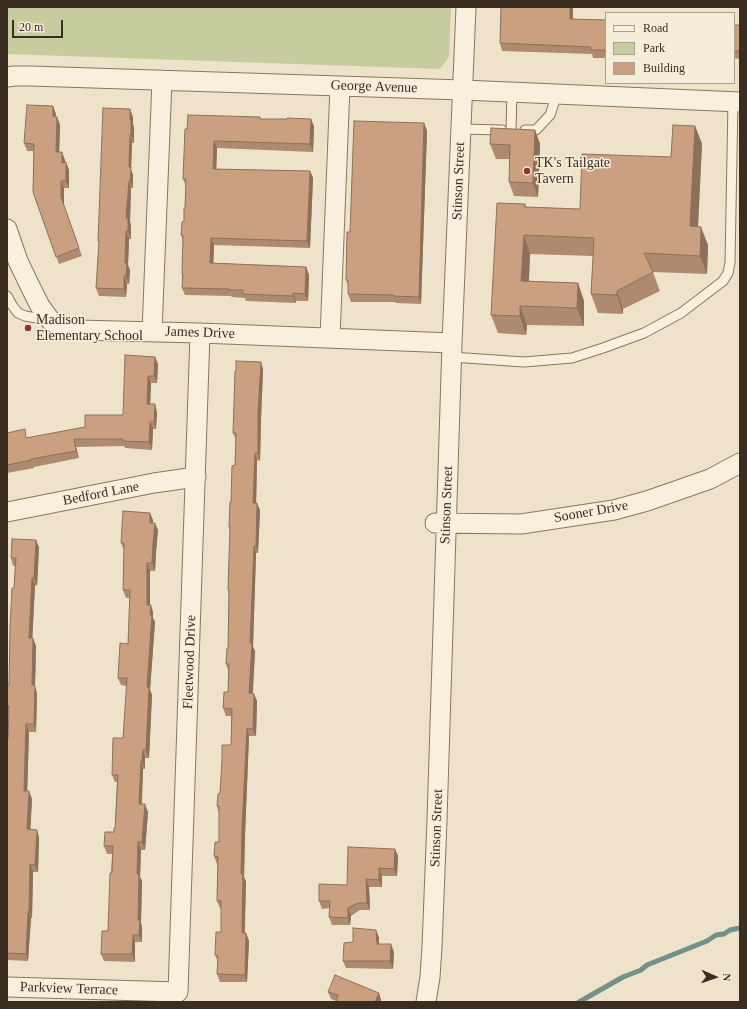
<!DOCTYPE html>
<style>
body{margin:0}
#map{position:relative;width:747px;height:1009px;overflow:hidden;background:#eee3ca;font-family:Georgia,serif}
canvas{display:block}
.frame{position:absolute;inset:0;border:8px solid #3b2e21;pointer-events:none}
.legend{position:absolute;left:605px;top:12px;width:130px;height:72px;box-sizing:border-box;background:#f5edd9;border:1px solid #aba18f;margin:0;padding:5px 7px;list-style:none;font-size:12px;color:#3b2e21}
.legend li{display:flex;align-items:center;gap:8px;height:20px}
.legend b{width:20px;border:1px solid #aba18f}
.north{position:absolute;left:695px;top:957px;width:40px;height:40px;-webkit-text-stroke:3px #f5edd9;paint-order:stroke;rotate:92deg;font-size:11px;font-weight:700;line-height:16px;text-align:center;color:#3b2e21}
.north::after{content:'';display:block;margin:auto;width:14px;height:18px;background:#3b2e21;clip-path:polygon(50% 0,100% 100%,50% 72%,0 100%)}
.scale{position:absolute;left:12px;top:20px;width:51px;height:18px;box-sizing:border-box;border:2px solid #3b2e21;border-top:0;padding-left:5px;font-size:12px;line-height:14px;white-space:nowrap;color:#3b2e21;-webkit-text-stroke:3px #f5edd9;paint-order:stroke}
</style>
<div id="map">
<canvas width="747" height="1009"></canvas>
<div class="frame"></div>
<ul class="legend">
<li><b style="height:5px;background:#f8f0dd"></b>Road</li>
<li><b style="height:11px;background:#c6cc9d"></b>Park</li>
<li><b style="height:11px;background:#caa081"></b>Building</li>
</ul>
<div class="north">N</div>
<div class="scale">20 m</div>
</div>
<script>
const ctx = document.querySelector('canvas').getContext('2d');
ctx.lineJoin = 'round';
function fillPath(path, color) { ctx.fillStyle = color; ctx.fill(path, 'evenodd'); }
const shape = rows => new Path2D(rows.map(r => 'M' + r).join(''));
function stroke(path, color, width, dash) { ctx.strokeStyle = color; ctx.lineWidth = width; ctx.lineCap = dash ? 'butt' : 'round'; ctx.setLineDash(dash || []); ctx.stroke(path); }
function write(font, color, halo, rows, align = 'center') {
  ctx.font = font + ' Georgia,serif'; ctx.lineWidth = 3; ctx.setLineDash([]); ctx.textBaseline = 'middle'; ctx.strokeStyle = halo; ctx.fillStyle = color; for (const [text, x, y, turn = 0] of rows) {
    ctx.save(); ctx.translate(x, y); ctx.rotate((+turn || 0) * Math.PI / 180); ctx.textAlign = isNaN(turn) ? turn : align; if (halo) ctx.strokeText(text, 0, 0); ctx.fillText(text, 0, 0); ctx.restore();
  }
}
fillPath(shape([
 [7,7,451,7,449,57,440,69,7,54]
]), '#c6cc9d');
stroke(shape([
 [579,1002,623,977,641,970,647,965,707,941,716,935,724,934,730,930,740,928]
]), '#719189', 5);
const service = shape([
 [461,129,502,130],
 [525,130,536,130,550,115,557,94],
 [511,131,512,92],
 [7,296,12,305,18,313,25,316,48,320],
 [452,357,524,362,572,358,603,348,644,333,681,313,723,281,728,273,730,263,733,101]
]);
const minor = shape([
 [7,77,14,76,31,76,463,90,740,102],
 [7,229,18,261,30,286,40,306,51,321,63,328,76,330,200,333,452,343],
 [152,332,162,80],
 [330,338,340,86],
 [7,512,154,483,196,477],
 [435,523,521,524,614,510,647,501,710,479,740,463],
 [7,987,178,992,200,333],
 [426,1002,430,977,432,947,437,820,452,343,466,7]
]);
stroke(service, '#8a765e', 11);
stroke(minor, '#8a765e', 21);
stroke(service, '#f8f0dd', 9);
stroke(minor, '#f8f0dd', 19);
fillPath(shape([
 [501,7,573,7,573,19,606,20,606,58,593,58,592,54,502,51,500,43],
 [734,25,740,25,740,59,734,58],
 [56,114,56,117,57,117,60,125,59,152,65,160,65,162,69,170,69,188,64,188,64,205,82,256,59,264,33,192,34,151,27,151,24,143],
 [133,117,133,124,134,128,134,143,132,143,131,170,133,175,133,188,131,188,130,221,131,226,131,239,129,239,128,265,130,270,129,284,127,284,126,297,99,296,96,288,99,243,98,241],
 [261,119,314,126,313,152,217,148,216,169,310,171,313,178,310,248,214,245,213,263,306,267,309,275,308,301,296,301,296,303,246,301,245,298,232,297,231,296,185,295,182,288,182,274,183,240,181,235,184,221,185,208,186,186,183,179,185,129],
 [424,123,427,131,421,304,396,303,395,302,351,302,348,294,348,285,346,280,350,232],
 [695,126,702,144,698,227,708,245,707,274,653,272,660,291,623,309,623,314,598,313,591,294,593,256,530,254,529,281,578,283,584,301,584,326,527,325,526,335,498,333,491,315,525,204,526,207,580,209,671,157],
 [535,130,540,144,538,197,514,196,509,182,510,159,496,159,490,144],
 [155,357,158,364,157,383,151,383,150,404,157,412,156,429,153,429,152,450,125,448,124,446,76,447,79,458,34,467,34,468,7,473,7,433,27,438,85,427,123,415],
 [263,369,261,419,260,461,257,460,256,503,260,510,258,553,256,553,253,647,255,651,253,693,257,701,256,736,249,736,245,835,244,877,246,882,245,933,246,933,249,941,247,982,220,982,217,974,218,962,215,955,221,932,221,908,220,908,217,901,218,864,217,864,214,856,219,842,219,813,217,806,220,793,231,745,231,716,226,716,223,708,228,692,228,670,226,664,228,648,229,594,228,590,230,529,229,527,231,502,235,465,236,440,233,433],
 [153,520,153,523,158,530,156,552,155,571,150,571,150,605,153,612,153,618,155,622,150,690,152,695,149,758,145,758,145,769,143,769,142,804,148,812,145,850,141,850,140,877,142,881,141,923,142,927,142,942,135,942,135,962,104,961,101,954,108,931,112,854,107,854,104,846,114,832,115,828,117,782,115,782,112,775,123,738,127,686,121,685,118,678,128,644,130,598,126,598,123,590,124,550,121,543],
 [39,547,37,586,35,585,32,638,36,646,35,687,37,693,36,732,29,732,27,791,32,799,30,829,39,837,38,872,33,872,32,918,31,918,28,961,7,960,7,739,8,739,9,713,7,708,7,688,9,685,15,566,13,566,11,558],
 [395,849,398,856,397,876,382,876,382,887,369,887,370,910,360,910,351,916,350,925,332,925,329,917,330,908,322,909,319,901,347,885],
 [376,930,379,938,379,944,394,952,393,969,346,968,343,961,353,942],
 [328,992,379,993,381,1000,336,1001,331,999]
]), '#ae8a6f');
fillPath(shape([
 [570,7,573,7,572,26,570,19],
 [53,106,56,114,55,124,53,116],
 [130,109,133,117,133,124,134,128,134,143,131,135,130,120],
 [57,117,60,125,59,159,56,152],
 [311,119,314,126,313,152,310,144],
 [424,123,427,131,421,304,419,297],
 [695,126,702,144,697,245,690,226],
 [535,130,540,144,538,197,533,183],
 [130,135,132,143,131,170,133,175,133,188,130,181,129,167],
 [214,141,217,148,216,176,213,169],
 [62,152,65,160,65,170,62,163],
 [66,162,69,170,69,188,66,181],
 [310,171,313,178,310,248,307,241],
 [61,181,64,188,64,205,61,197],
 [129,181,131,188,130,221,131,226,131,239,128,231,126,218],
 [701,227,708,245,707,274,700,256],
 [126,231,129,239,128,265,130,270,129,284,126,276,125,263],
 [524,235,530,254,528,299,521,281],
 [211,238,214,245,213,271,210,263],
 [306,267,309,275,308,301,305,294],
 [124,276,127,284,126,297,124,289],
 [578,283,584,301,584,326,577,308],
 [617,291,623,309,623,314,617,295],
 [293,293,296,301,296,303,293,296],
 [520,306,527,325,526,335,520,316],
 [155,357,158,364,157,383,154,376],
 [261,362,263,369,261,419,260,461,258,453,258,411],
 [148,376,151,383,150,411,147,404],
 [155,404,157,412,156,429,154,422],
 [150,422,153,429,152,450,149,442],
 [74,439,76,447,79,458,76,451],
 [255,453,257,460,256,510,253,503],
 [257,503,260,510,258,553,256,546],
 [150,513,153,520,152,530,150,523],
 [155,523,158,530,156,552,155,571,152,563,153,544],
 [36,540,39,547,37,586,34,578],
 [254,546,256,553,253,647,255,651,252,701,249,693,250,643],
 [147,563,150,571,150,612,147,605],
 [32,578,35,585,32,646,29,638],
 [151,605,153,612,153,618,155,622,150,690,152,695,149,758,146,750,147,687],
 [33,638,36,646,35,687,37,693,36,732,34,724,32,685],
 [254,694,257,701,256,736,253,729],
 [26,724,29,732,27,799,24,791],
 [247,728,249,736,245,835,244,877,246,882,244,941,242,933,241,874,242,828],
 [143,750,145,758,145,769,142,761],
 [141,761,143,769,141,811,139,804],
 [29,791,32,799,30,837,27,829],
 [145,804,148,812,145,850,142,842],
 [37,830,39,837,38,872,35,865],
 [138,842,141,850,140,877,142,881,141,923,142,927,142,942,139,935,138,920,137,874],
 [395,849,398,856,397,876,394,869],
 [30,864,33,872,32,918,29,911],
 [379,868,382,876,382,887,379,880],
 [366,879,369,887,370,910,367,903],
 [348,908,351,916,350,925,348,918],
 [28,911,31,918,28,961,26,954],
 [376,930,379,938,379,952,377,944],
 [246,933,249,941,247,982,245,975],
 [133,935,135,942,135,962,132,954],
 [391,944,394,952,393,969,390,961],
 [379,993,381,1000,381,1002,375,1002]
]), '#8d705a');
const building = shape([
 [501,7,570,7,570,19,606,20,606,50,591,50,591,47,500,43,501,7],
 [734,25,740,25,740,51,734,51,734,25],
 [27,105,53,106,53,116,57,117,56,152,62,152,62,163,66,162,66,181,61,181,61,197,79,248,56,257,33,192,34,144,24,143,27,105],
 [103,108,130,109,130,120,131,120,131,135,130,135,129,167,131,167,130,181,129,181,126,218,128,218,128,231,126,231,125,263,127,263,126,276,124,276,124,289,96,288,99,241,98,241,103,108],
 [188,115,260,117,260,119,287,119,287,118,311,119,310,144,214,141,213,169,310,171,307,241,211,238,210,263,306,267,305,294,293,293,293,296,243,294,243,290,229,290,229,289,182,288,183,274,182,274,183,235,181,235,182,222,184,221,184,208,185,208,186,179,183,179,185,129,187,129,188,115],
 [354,121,424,123,419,297,393,296,393,295,348,294,348,280,346,280,347,232,350,232,354,121],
 [673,125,695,126,690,226,701,227,700,256,644,253,653,272,617,291,617,295,591,294,594,238,524,235,521,281,578,283,577,308,520,306,520,316,491,315,497,203,525,204,525,207,580,209,582,154,671,157,673,125],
 [491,128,535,130,533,183,509,182,510,145,490,144,491,128],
 [125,355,155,357,154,376,148,376,147,404,155,404,154,422,150,422,149,442,122,441,123,439,74,439,76,451,31,459,31,460,7,465,7,433,25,429,26,438,85,427,85,415,123,415,125,355],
 [236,361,261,362,258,411,258,453,255,453,253,503,257,503,256,546,254,546,250,643,252,644,249,693,254,694,253,729,247,728,242,828,241,874,243,874,242,933,246,933,245,975,217,974,218,956,215,955,216,932,221,932,221,901,217,901,218,857,214,856,215,842,219,842,219,806,217,806,218,794,220,793,222,760,222,745,231,745,232,709,223,708,224,692,228,692,229,664,226,664,227,648,228,648,229,590,228,590,230,526,229,527,230,502,231,502,232,466,235,465,236,433,233,433,235,371,236,371,236,361],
 [123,511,150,513,150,523,155,523,153,544,152,563,147,563,147,605,151,605,150,615,152,615,147,687,149,688,146,750,143,750,142,761,141,761,139,804,145,804,142,842,138,842,137,874,139,874,138,920,140,920,139,935,133,935,132,954,101,954,102,931,108,931,110,873,112,873,113,846,104,846,105,832,114,832,114,828,115,828,118,775,112,775,113,738,123,738,127,678,118,678,120,643,128,644,130,590,123,590,124,543,121,543,123,511],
 [12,539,36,540,34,578,32,578,29,638,33,638,32,685,35,685,34,724,26,724,24,791,29,791,27,829,37,830,35,865,30,864,29,911,28,911,26,954,7,953,7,739,8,739,9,706,7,706,7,684,9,685,10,627,12,588,14,588,16,558,11,558,12,539],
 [348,847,395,849,394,869,379,868,379,880,366,879,367,903,358,903,348,908,348,918,329,917,330,901,319,901,319,884,347,885,348,847],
 [353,928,376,930,377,944,391,944,390,961,343,961,344,943,353,942,353,928],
 [335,975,379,993,375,1002,336,1002,338,995,328,992,335,975]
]);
fillPath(building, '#caa081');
stroke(building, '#8d705a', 1);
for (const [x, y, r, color] of [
 [527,171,4,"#973031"],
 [28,328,4,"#973031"]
]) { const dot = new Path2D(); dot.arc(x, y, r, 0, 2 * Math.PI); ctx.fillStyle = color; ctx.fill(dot); stroke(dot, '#f5edd9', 1.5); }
write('14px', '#3b2e21', '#f5edd9', [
 ["George Avenue",374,87,2],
 ["Stinson Street",459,181,-88],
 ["James Drive",200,333,2],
 ["Bedford Lane",101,494,-11],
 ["Stinson Street",447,505,-88],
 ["Sooner Drive",591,512,-10],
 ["Fleetwood Drive",190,662,-88],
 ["Stinson Street",437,828,-88],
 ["Parkview Terrace",69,989,2]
]);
write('14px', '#3b2e21', '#f5edd9', [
 ["TK's Tailgate",535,163],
 ["Tavern",535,179],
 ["Madison",36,320],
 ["Elementary School",36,336]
], 'left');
</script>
